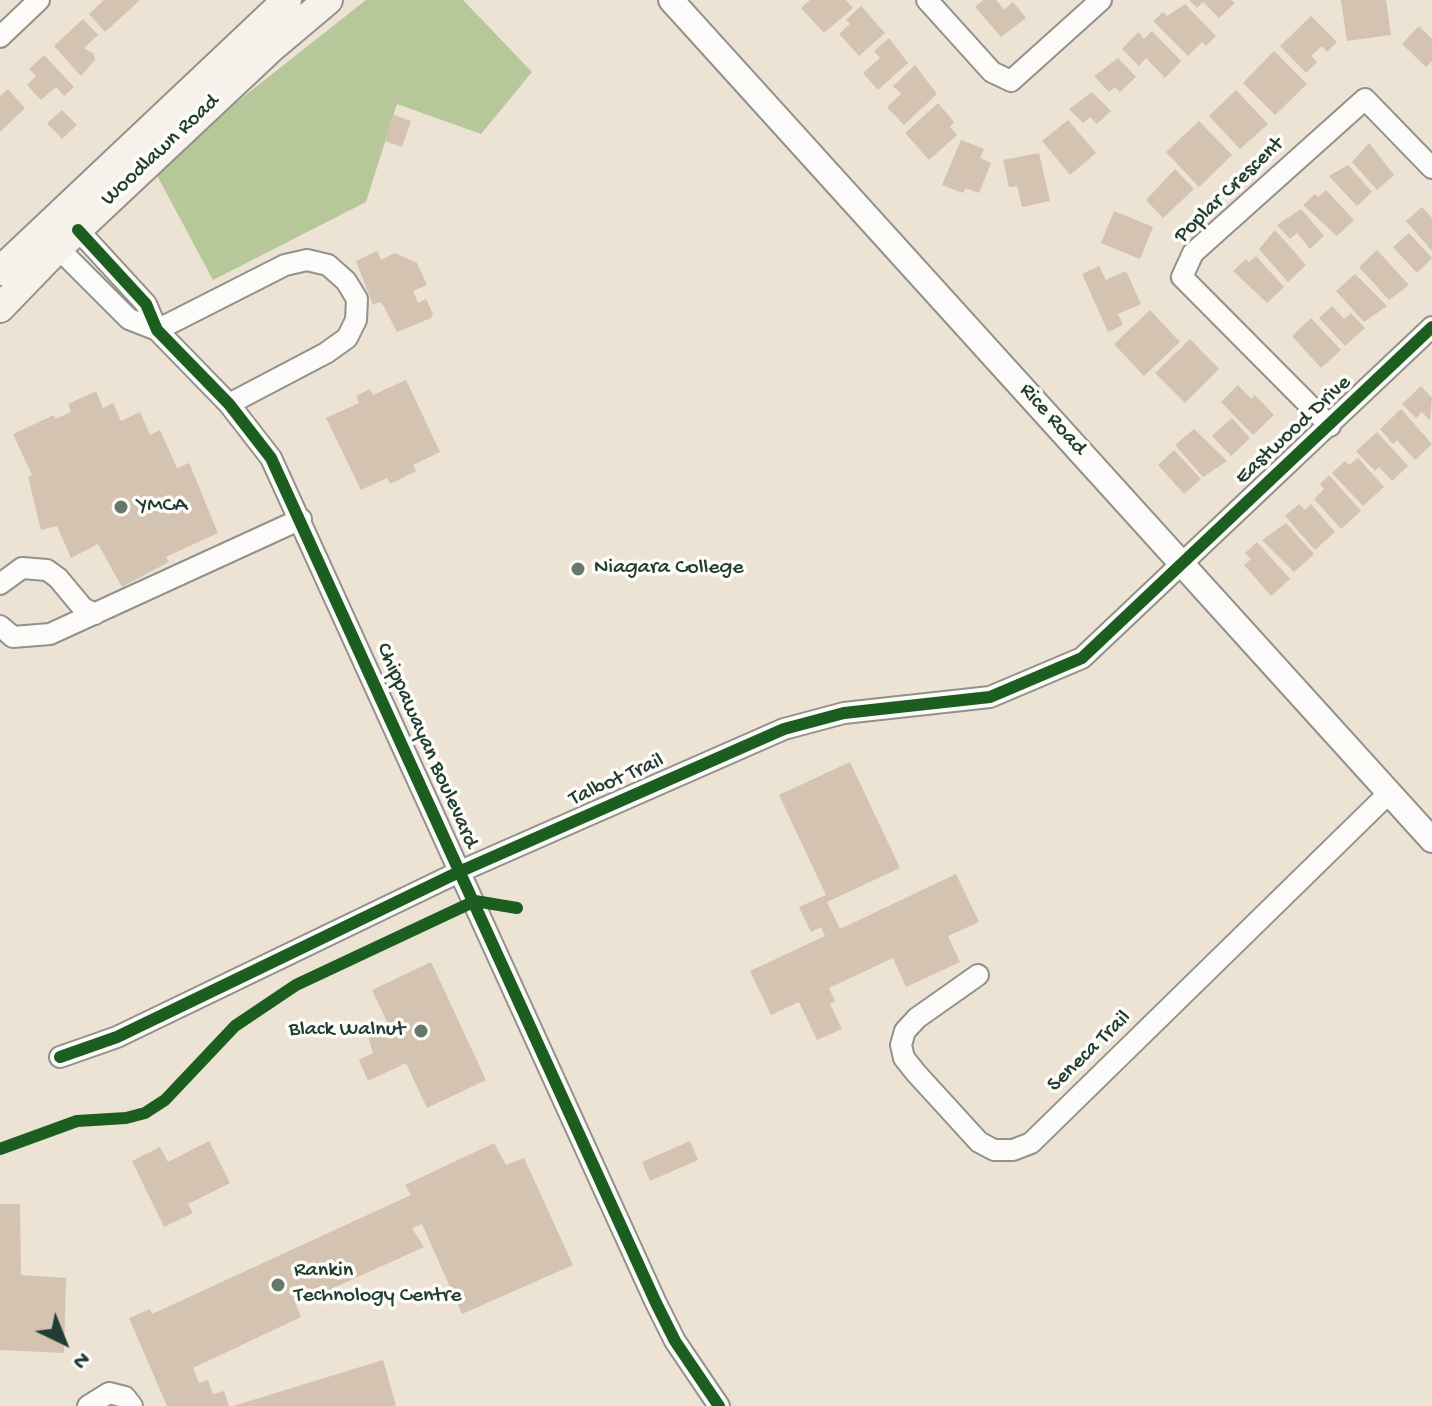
<!DOCTYPE html>
<style>
body{margin:0}
#map{position:relative;width:1432px;height:1406px;overflow:hidden;background:#ece3d5;font-family:"Gochi Hand",sans-serif}
canvas{display:block}
.north{position:absolute;left:24px;top:1302px;width:80px;height:80px;-webkit-text-stroke:6px #fdfcf7;paint-order:stroke;rotate:137deg;font-size:22px;font-weight:700;line-height:32px;text-align:center;color:#1f3d34}
.north::after{content:'';display:block;margin:auto;width:28px;height:36px;background:#1f3d34;clip-path:polygon(50% 0,100% 100%,50% 72%,0 100%)}
</style>
<div id="map">
<canvas width="1432" height="1406"></canvas>
<div class="north">N</div>
</div>
<script>
const ctx = document.querySelector('canvas').getContext('2d');
ctx.lineJoin = 'round';
function fillPath(path, color) { ctx.fillStyle = color; ctx.fill(path, 'evenodd'); }
const shape = rows => new Path2D(rows.map(r => 'M' + r).join(''));
function stroke(path, color, width, dash) { ctx.strokeStyle = color; ctx.lineWidth = width; ctx.lineCap = dash ? 'butt' : 'round'; ctx.setLineDash(dash || []); ctx.stroke(path); }
function write(font, color, halo, rows, align = 'center') {
  ctx.font = font + ' "Gochi Hand",sans-serif'; ctx.lineWidth = 7; ctx.setLineDash([]); ctx.textBaseline = 'middle'; ctx.strokeStyle = halo; ctx.fillStyle = color; for (const [text, x, y, turn = 0] of rows) {
    ctx.save(); ctx.translate(x, y); ctx.rotate((+turn || 0) * Math.PI / 180); ctx.textAlign = isNaN(turn) ? turn : align; if (halo) ctx.strokeText(text, 0, 0); ctx.fillText(text, 0, 0); ctx.restore();
  }
}
fillPath(shape([
 [366,0,463,0,532,72,481,134,397,104,366,202,213,280,153,168]
]), '#b6c89a');
fillPath(shape([
 [104,0,140,0,105,32,89,14],
 [810,0,846,0,853,8,824,33,801,8],
 [983,0,996,0,1004,10,1013,2,1026,18,1001,37,975,7],
 [1189,0,1231,0,1235,3,1219,18,1203,2,1197,8],
 [1341,0,1386,0,1391,35,1347,41],
 [1185,4,1216,36,1206,46,1202,42,1188,56,1153,21,1163,12,1167,16],
 [861,6,885,33,859,56,839,34,850,24,846,20],
 [1311,16,1337,42,1327,52,1322,46,1311,56,1317,62,1306,73,1280,46],
 [83,19,98,35,84,48,94,54,95,60,81,76,54,46],
 [1419,26,1432,39,1432,61,1426,67,1402,44],
 [1152,31,1181,61,1165,78,1146,58,1139,66,1122,49,1138,32,1144,39],
 [889,38,908,63,878,90,863,73,880,58,874,51],
 [1274,51,1307,84,1275,115,1243,83],
 [44,55,74,87,64,96,56,87,41,100,27,85,36,76,29,69],
 [1118,58,1136,77,1120,92,1115,87,1109,92,1094,76],
 [915,65,937,94,904,125,887,107,901,94,893,86],
 [8,89,25,108,0,132,0,96],
 [1236,90,1268,124,1240,149,1209,116],
 [1092,92,1111,111,1097,124,1090,117,1083,123,1069,109],
 [938,103,954,122,950,127,957,135,929,160,905,133],
 [62,110,77,125,62,139,47,123],
 [394,115,411,121,402,147,385,141],
 [1068,120,1096,153,1070,175,1042,141],
 [1199,121,1232,155,1199,187,1166,152],
 [961,140,984,149,980,158,991,163,979,193,966,188,963,193,942,185],
 [1369,143,1394,175,1377,190,1352,162],
 [1039,153,1050,201,1022,207,1017,186,1009,187,1003,160],
 [1348,165,1372,192,1357,206,1329,176],
 [1175,169,1194,189,1163,218,1146,200],
 [1326,190,1354,220,1337,236,1303,205,1315,194,1318,197],
 [1422,207,1432,218,1432,251,1406,221],
 [1301,209,1324,236,1310,249,1297,233,1290,239,1277,225],
 [1114,211,1153,227,1140,259,1101,243],
 [1275,230,1306,265,1288,282,1259,249],
 [1409,233,1432,258,1417,273,1393,247],
 [1377,250,1409,285,1389,300,1359,267],
 [377,251,381,260,395,253,417,263,427,285,413,291,418,303,426,299,433,314,431,318,397,332,383,305,379,302,373,305,356,261],
 [1256,256,1284,287,1267,303,1233,271,1246,259,1249,262],
 [1099,266,1106,280,1126,271,1141,304,1118,314,1123,325,1108,332,1082,274],
 [1355,274,1387,306,1364,322,1336,291],
 [1332,306,1344,319,1351,313,1365,328,1345,346,1319,318],
 [1150,310,1180,342,1144,376,1114,344],
 [1311,318,1341,350,1321,368,1292,336],
 [1190,339,1219,369,1185,403,1155,373],
 [406,380,440,452,413,465,416,471,390,484,387,478,361,490,326,418,359,403,356,396,370,389,373,395],
 [1238,385,1251,399,1255,395,1274,415,1253,435,1221,402],
 [1421,386,1432,398,1430,421,1422,412,1416,418,1402,404],
 [96,391,103,408,113,403,121,421,140,412,150,435,160,430,177,468,189,463,218,533,166,557,169,562,122,587,98,544,71,558,57,526,41,530,28,477,32,475,13,434,54,415,55,419,71,412,68,404],
 [1401,409,1432,444,1415,460,1397,440,1393,444,1380,429],
 [1232,418,1250,438,1231,456,1212,436],
 [1194,429,1227,461,1203,477,1175,445],
 [1377,432,1408,466,1392,481,1379,467,1375,471,1356,451],
 [1174,450,1201,479,1184,494,1158,465],
 [1358,458,1384,487,1363,506,1332,473,1345,461,1349,465],
 [1329,475,1361,511,1341,529,1314,499,1324,489,1320,484],
 [1299,504,1305,510,1311,504,1335,532,1315,550,1285,516],
 [1286,523,1314,554,1294,572,1262,540],
 [1257,542,1290,579,1271,596,1244,565,1251,559,1245,553],
 [850,762,900,868,827,902,840,929,956,874,979,922,948,936,960,962,906,987,893,958,829,988,835,1001,830,1004,842,1029,817,1040,799,1002,771,1015,750,971,825,936,821,927,811,932,799,907,826,895,779,795],
 [431,962,486,1080,427,1108,406,1063,368,1081,359,1060,373,1053,368,1036,389,1026,372,990],
 [209,1141,230,1183,188,1204,193,1213,164,1227,132,1161,160,1147,168,1162],
 [690,1141,698,1160,650,1181,642,1162],
 [494,1143,506,1165,524,1158,573,1265,462,1314,422,1224,412,1228,424,1247,296,1305,301,1317,193,1368,199,1383,208,1380,213,1394,224,1391,229,1406,167,1406,129,1318,150,1309,152,1314,411,1195,405,1185],
 [0,1204,20,1204,21,1275,66,1278,64,1353,0,1350],
 [383,1360,396,1405,392,1406,233,1406]
]), '#d3c3b0');
const minor = shape([
 [927,0,992,72,1011,81,1101,0],
 [0,37,39,0],
 [78,230,146,304,157,330,229,404,271,458,656,1303,675,1341,719,1406],
 [58,248,129,319,157,330],
 [157,330,285,265,307,260,328,265,346,281,357,299,356,320,347,338,326,353,229,404],
 [1330,426,1182,277,1193,253,1365,99,1432,168],
 [0,584,22,568,47,570,58,578,83,608,95,614],
 [0,626,13,637,50,634,301,519],
 [978,975,917,1018,905,1031,901,1045,904,1058,916,1073,979,1142,994,1150,1013,1150,1031,1143,1389,793],
 [60,1057,117,1037,461,871,784,729,844,713,990,697,1082,658,1432,327],
 [88,1406,109,1393,125,1397,132,1406]
]);
const tertiary = shape([
 [671,0,1432,840]
]);
const secondary = shape([
 [0,271,287,0],
 [0,308,58,248,271,48,328,0]
]);
stroke(minor, '#919289', 24);
stroke(tertiary, '#919289', 28);
stroke(secondary, '#919289', 32);
stroke(minor, '#fcfbf9', 20);
stroke(tertiary, '#fcfbf9', 24);
stroke(secondary, '#f6f1eb', 28);
stroke(shape([
 [78,230,146,304,157,330,229,404,271,458,656,1303,675,1341,719,1406],
 [60,1057,117,1037,461,871,784,729,844,713,990,697,1082,658,1432,327],
 [0,1149,77,1121,126,1118,145,1113,165,1100,235,1026,296,985,475,901,517,908]
]), '#1b5e20', 12);
for (const [x, y, r, color] of [
 [121,507,8,"#67776c"],
 [578,569,8,"#67776c"],
 [421,1031,8,"#67776c"],
 [278,1285,8,"#67776c"]
]) { const dot = new Path2D(); dot.arc(x, y, r, 0, 2 * Math.PI); ctx.fillStyle = color; ctx.fill(dot); stroke(dot, '#fdfcf7', 3); }
write('22px', '#1f3d34', '#fdfcf7', [
 ["Woodlawn Road",161,151,-43],
 ["Poplar Crescent",1230,191,-44],
 ["Rice Road",1052,420,48],
 ["Eastwood Drive",1294,431,-43],
 ["Chippawayan Boulevard",426,746,66],
 ["Talbot Trail",617,781,-24],
 ["Seneca Trail",1090,1052,-44]
]);
write('22px', '#1f3d34', '#fdfcf7', [
 ["YMCA",137,507],
 ["Niagara College",594,569],
 ["Black Walnut",405,1031,"right"],
 ["Rankin",294,1272],
 ["Technology Centre",294,1297]
], 'left');
</script>
